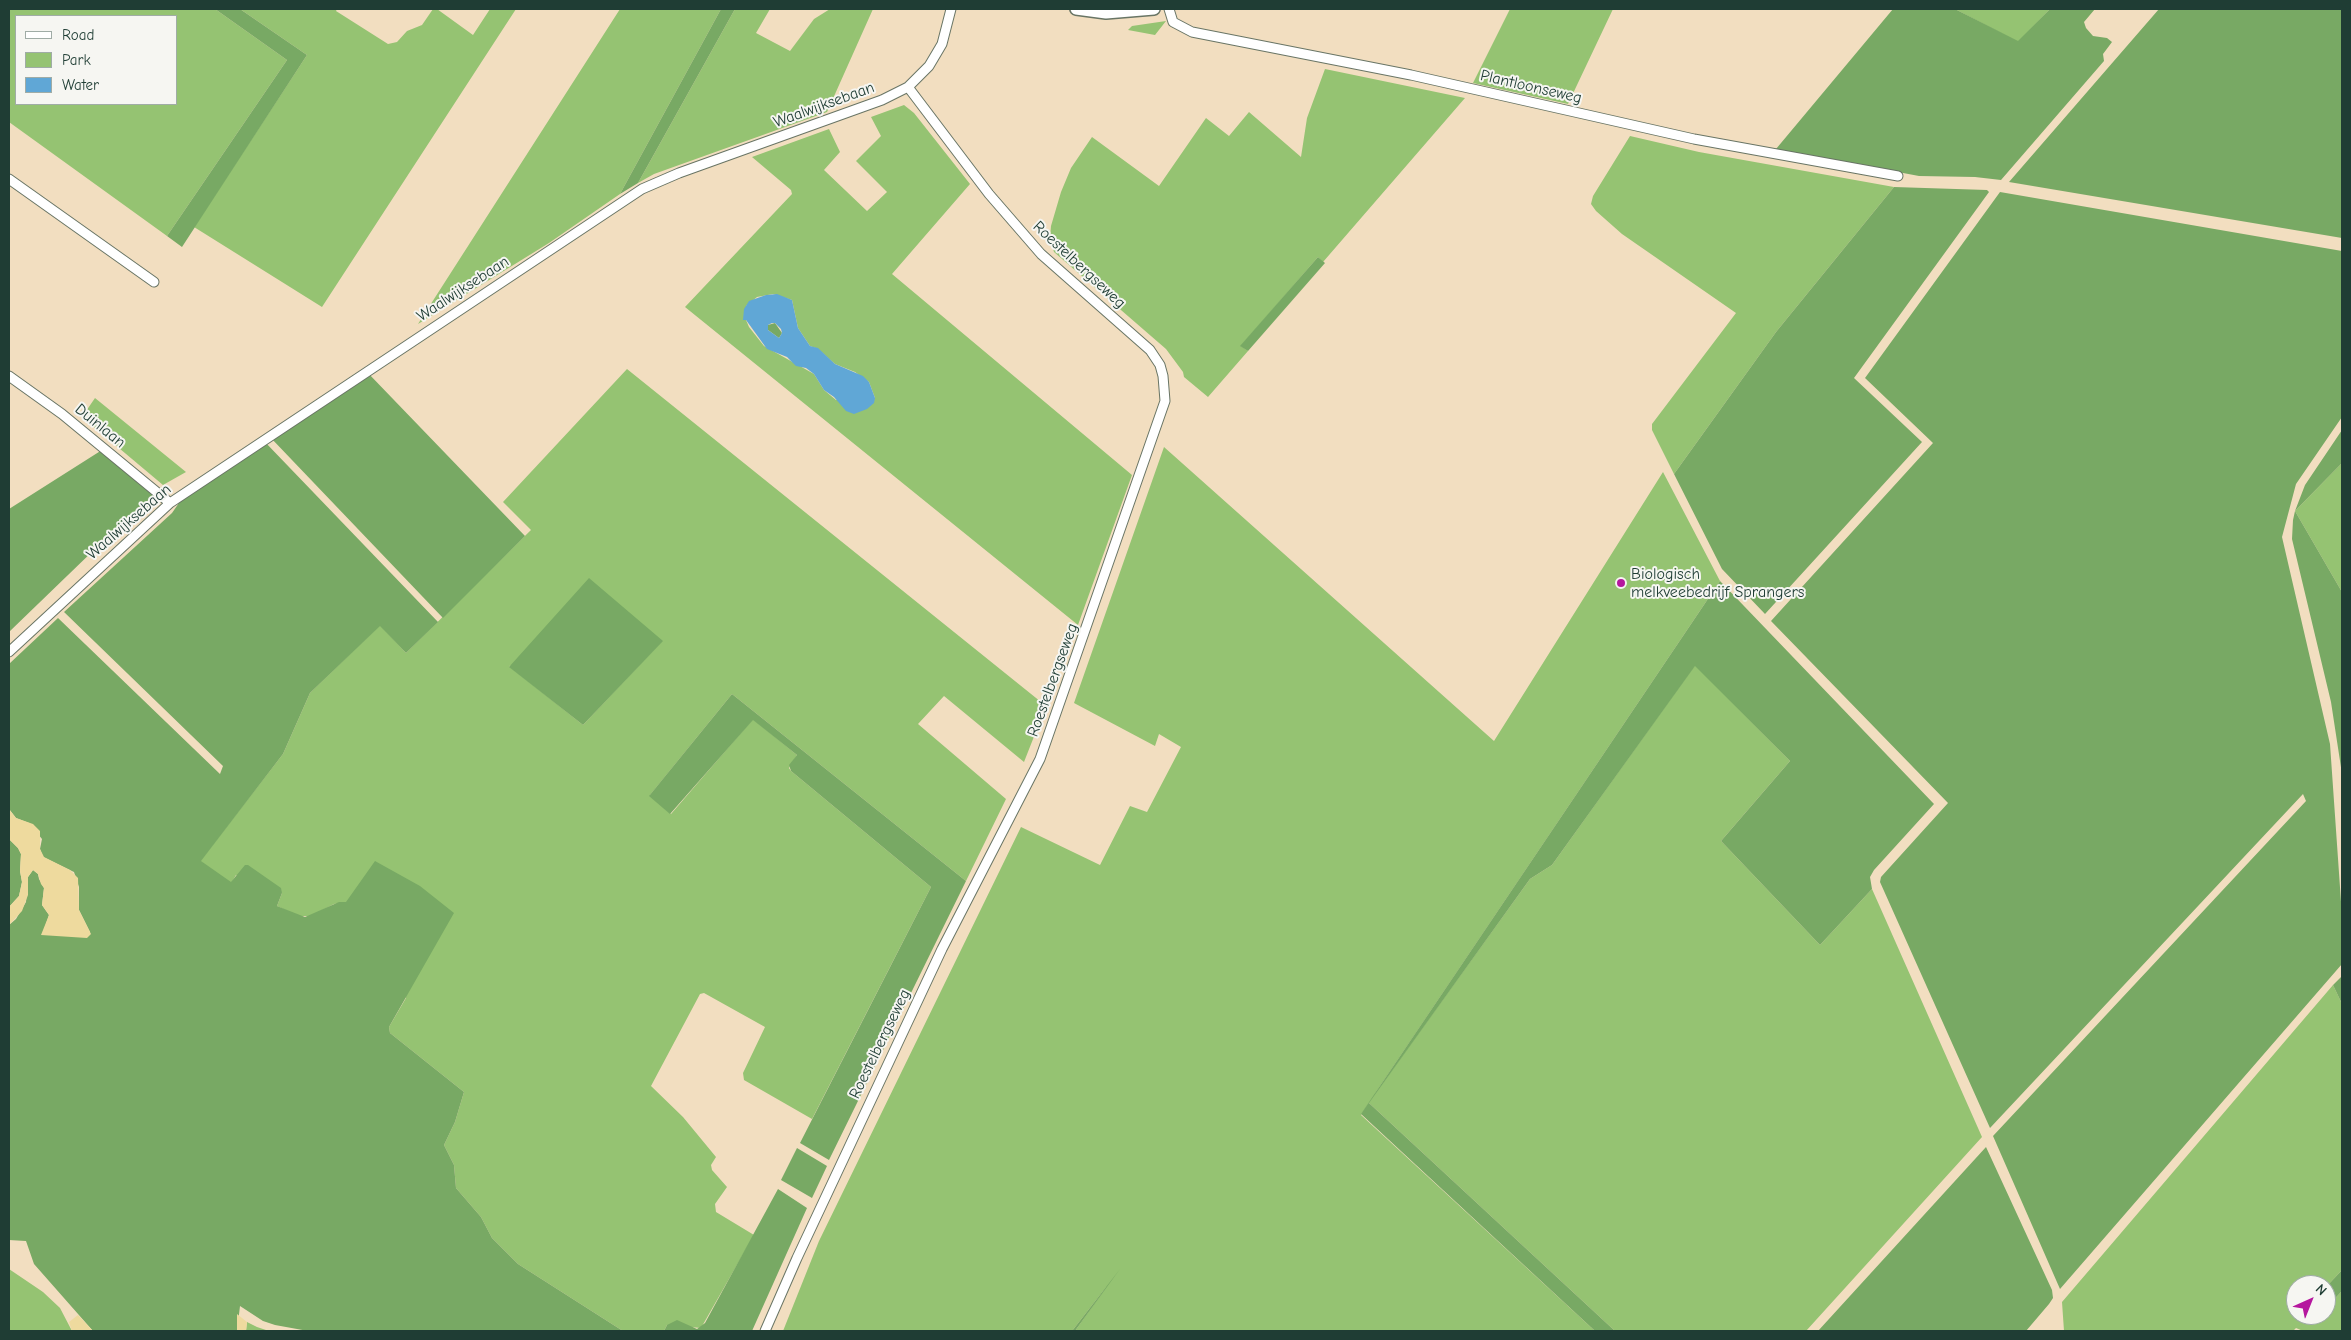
<!DOCTYPE html>
<style>
body{margin:0}
#map{position:relative;width:2351px;height:1340px;overflow:hidden;background:#f2dec0;font-family:"Comic Neue",sans-serif}
canvas{display:block}
.frame{position:absolute;inset:0;border:10px solid #1f3d34;pointer-events:none}
.legend{position:absolute;left:15px;top:15px;width:162px;height:90px;box-sizing:border-box;background:#f6f6f2;border:1px solid #a0aca6;margin:0;padding:6px 9px;list-style:none;font-size:15px;color:#1f3d34}
.legend li{display:flex;align-items:center;gap:10px;height:25px}
.legend b{width:25px;border:1px solid #a0aca6}
.north{position:absolute;left:2286px;top:1275px;width:50px;height:50px;box-sizing:border-box;background:#f6f6f2;border:1px solid #a0aca6;border-radius:50%;rotate:44deg;font-size:14px;font-weight:700;line-height:20px;text-align:center;color:#1f3d34}
.north::after{content:'';display:block;margin:auto;width:18px;height:22px;background:#b5179e;clip-path:polygon(50% 0,100% 100%,50% 72%,0 100%)}
</style>
<div id="map">
<canvas width="2351" height="1340"></canvas>
<div class="frame"></div>
<ul class="legend">
<li><b style="height:6px;background:#fff"></b>Road</li>
<li><b style="height:14px;background:#95c372"></b>Park</li>
<li><b style="height:14px;background:#60a7d6"></b>Water</li>
</ul>
<div class="north">N</div>
</div>
<script>
const ctx = document.querySelector('canvas').getContext('2d');
ctx.lineJoin = 'round';
function fillPath(path, color) { ctx.fillStyle = color; ctx.fill(path, 'evenodd'); }
const shape = rows => new Path2D(rows.map(r => 'M' + r).join(''));
function stroke(path, color, width, dash) { ctx.strokeStyle = color; ctx.lineWidth = width; ctx.lineCap = dash ? 'butt' : 'round'; ctx.setLineDash(dash || []); ctx.stroke(path); }
function write(font, color, halo, rows, align = 'center') {
  ctx.font = font + ' "Comic Neue",sans-serif'; ctx.lineWidth = 4; ctx.setLineDash([]); ctx.textBaseline = 'middle'; ctx.strokeStyle = halo; ctx.fillStyle = color; for (const [text, x, y, turn = 0] of rows) {
    ctx.save(); ctx.translate(x, y); ctx.rotate((+turn || 0) * Math.PI / 180); ctx.textAlign = isNaN(turn) ? turn : align; if (halo) ctx.strokeText(text, 0, 0); ctx.fillText(text, 0, 0); ctx.restore();
  }
}
fillPath(shape([
 [9,9,215,9,287,60,167,236,9,122],
 [16,16,176,16,176,104,16,104],
 [240,9,337,9,336,11,388,44,397,42,407,31,422,25,433,9,437,9,473,35,490,9,516,9,322,307,194,227,307,55],
 [620,9,721,9,620,194,549,243,418,324],
 [735,9,770,9,756,33,790,51,814,19,830,9,873,9,827,112,654,174,638,183],
 [1510,9,1613,9,1568,104,1473,83],
 [1955,9,2050,9,2018,42],
 [1166,21,1155,35,1128,30,1132,26],
 [1325,69,1465,98,1323,262,1318,257,1241,346,1248,351,1208,397,1184,377,1183,372,1166,349,1054,252,1050,238,1051,226,1061,192,1071,168,1092,137,1159,186,1206,118,1229,136,1249,112,1301,157,1307,118],
 [904,105,914,113,970,184,892,274,1132,475,1078,625,685,307,792,194,791,190,752,157,829,129,840,152,824,170,867,211,887,192,856,161,881,136,871,117],
 [773,294,792,300,798,328,810,346,818,349,835,364,855,372,869,382,875,398,836,400,824,390,814,374,764,346,749,327,746,320,746,306,757,297],
 [1630,136,1699,152,1894,187,1776,332,1674,474,1652,430,1652,424,1736,313,1622,234,1596,211,1591,204,1593,196],
 [627,369,1046,706,1024,762,944,696,918,724,1006,799,966,881,732,694,650,795,671,814,753,719,797,755,789,768,791,771,931,887,812,1119,744,1080,743,1073,765,1027,704,993,700,994,651,1086,683,1117,716,1157,711,1165,712,1170,727,1187,715,1204,716,1212,754,1235,701,1328,667,1325,664,1331,623,1331,518,1264,492,1238,481,1217,456,1188,454,1165,444,1145,455,1122,464,1092,390,1033,389,1027,406,998,346,902,334,904,311,916,298,916,277,906,282,893,236,875,232,882,228,882,200,861,283,754,310,693,380,625,406,653,531,530,503,502],
 [662,641,583,725,509,666],
 [95,398,186,472,163,485,82,417],
 [1164,447,1494,741,1663,472,1720,581,1374,1095,1530,879,1552,865,1695,665,1790,761,1721,841,1820,945,1872,889,1982,1137,1806,1331,1615,1331,1369,1103,1361,1115,1595,1331,1075,1331,1107,1286,1072,1331,783,1331,819,1241,1021,827,1100,865,1130,806,1147,812,1181,747,1159,734,1155,746,1074,703],
 [2342,463,2342,592,2295,511],
 [2333,985,2342,1004,2342,1270,2326,1287,2296,1285,2296,1315,2303,1315,2312,1323,2319,1315,2326,1315,2326,1308,2342,1291,2342,1331,2303,1331,2296,1328,2293,1331,2064,1331,2062,1302],
 [9,1269,43,1292,60,1308,72,1331,9,1331],
 [247,1322,257,1327,269,1331,246,1331]
]), '#95c372');
fillPath(shape([
 [215,9,240,9,307,55,182,247,167,236,287,60],
 [721,9,735,9,638,183,620,194],
 [1893,9,1955,9,2018,41,2050,9,2095,9,2084,22,2086,28,2093,36,2107,38,2112,42,2103,54,2104,61,2001,180,1975,177,1919,176,1776,149],
 [2159,9,2342,9,2342,238,2009,182],
 [1894,187,1987,190,1989,192,1854,378,1922,442,1765,614,1722,569,1674,474,1776,332],
 [2000,192,2342,251,2342,417,2296,484,2282,537,2330,744,2342,916,2342,964,2060,1289,1993,1136,2306,801,2303,794,1990,1128,1880,882,1881,877,1948,803,1771,621,1933,443,1865,378],
 [1318,257,1325,263,1248,351,1240,346],
 [775,323,782,333,779,338,768,330,768,325],
 [367,372,525,536,443,618,270,437],
 [2342,430,2342,463,2295,511,2342,592,2342,774,2331,702,2292,539,2293,520,2295,511,2305,485],
 [264,441,438,622,406,653,380,626,310,693,283,754,201,861,231,882,245,865,248,865,281,888,282,893,277,906,305,917,339,902,346,902,375,861,420,886,454,913,389,1027,390,1033,464,1092,455,1122,444,1145,454,1165,456,1188,481,1217,492,1238,518,1264,623,1331,308,1331,275,1325,263,1321,240,1306,237,1331,93,1331,34,1264,26,1241,9,1240,9,925,16,919,26,902,28,877,33,870,38,874,39,879,44,888,42,905,49,915,44,930,90,932,79,910,79,887,74,872,43,857,40,849,42,839,29,823,16,818,9,809,9,664,58,618,220,774,223,766,64,612,172,513,181,500],
 [102,450,155,495,152,504,115,537,97,547,9,632,9,509],
 [589,578,663,641,583,725,509,667],
 [1720,581,1934,804,1874,870,1870,877,1872,889,1820,945,1721,841,1790,761,1695,666,1552,865,1530,879,1369,1103,1615,1331,1595,1331,1361,1114],
 [732,694,966,881,829,1160,800,1143,931,887,791,771,789,765,797,755,753,720,670,814,649,796],
 [9,839,18,848,21,854,20,871,22,882,19,896,9,907],
 [2342,976,2342,1004,2333,985],
 [1986,1147,2052,1290,2053,1298,2049,1304,2026,1331,1818,1331],
 [797,1148,827,1166,812,1198,781,1180],
 [778,1189,807,1208,752,1331,664,1331,667,1325,677,1320,697,1329,705,1323],
 [1120,1269,1075,1331,1072,1331],
 [2342,1270,2342,1291,2326,1308,2326,1287]
]), '#78a964');
fillPath(shape([
 [9,809,16,818,33,824,40,831,40,849,44,857,70,870,78,878,79,910,91,934,87,938,41,935,49,915,42,905,44,888,41,884,38,874,33,870,28,877,28,895,22,911,9,925,9,907,19,896,22,882,20,871,21,854,18,848,9,839],
 [237,1314,247,1322,246,1331,237,1331],
 [78,1315,93,1331,72,1331,69,1322]
]), '#eeda9e');
fillPath(shape([
 [777,294,792,300,798,328,810,346,818,348,835,364,863,376,869,382,875,398,874,403,867,409,854,414,846,411,834,397,824,390,814,374,806,368,796,366,787,357,767,349,746,320,743,320,744,309,749,301,766,295],
 [772,323,775,323,781,329,782,333,779,338,768,330,768,325]
]), '#60a7d6');
const minor = shape([
 [1169,9,1173,22,1192,32,1411,75,1694,139,1898,176],
 [9,179,154,282],
 [9,376,62,414,170,503],
 [9,652,170,503,642,189,679,173,882,100,908,87,929,66,942,44,951,9],
 [765,1331,797,1258,942,949,1040,759,1165,401,1163,376,1160,365,1150,350,1041,254,989,194,908,87]
]);
const tertiary = shape([
 [1076,9,1106,13,1154,9]
]);
stroke(minor, '#697565', 11);
stroke(tertiary, '#697565', 14);
stroke(minor, '#fff', 9);
stroke(tertiary, '#fff', 11);
for (const [x, y, r, color] of [
 [1621,583,5,"#b5179e"]
]) { const dot = new Path2D(); dot.arc(x, y, r, 0, 2 * Math.PI); ctx.fillStyle = color; ctx.fill(dot); stroke(dot, '#f6f6f2', 2); }
write('16px', '#1f3d34', '#f6f6f2', [
 ["Plantloonseweg",1531,87,13],
 ["Waalwijksebaan",824,105,-20],
 ["Roestelbergseweg",1079,265,43],
 ["Waalwijksebaan",463,289,-33],
 ["Duinlaan",100,426,39],
 ["Waalwijksebaan",129,522,-41],
 ["Roestelbergseweg",1053,680,-70],
 ["Roestelbergseweg",880,1044,-64]
]);
write('16px', '#1f3d34', '#f6f6f2', [
 ["Biologisch",1631,574],
 ["melkveebedrijf Sprangers",1631,592]
], 'left');
</script>
